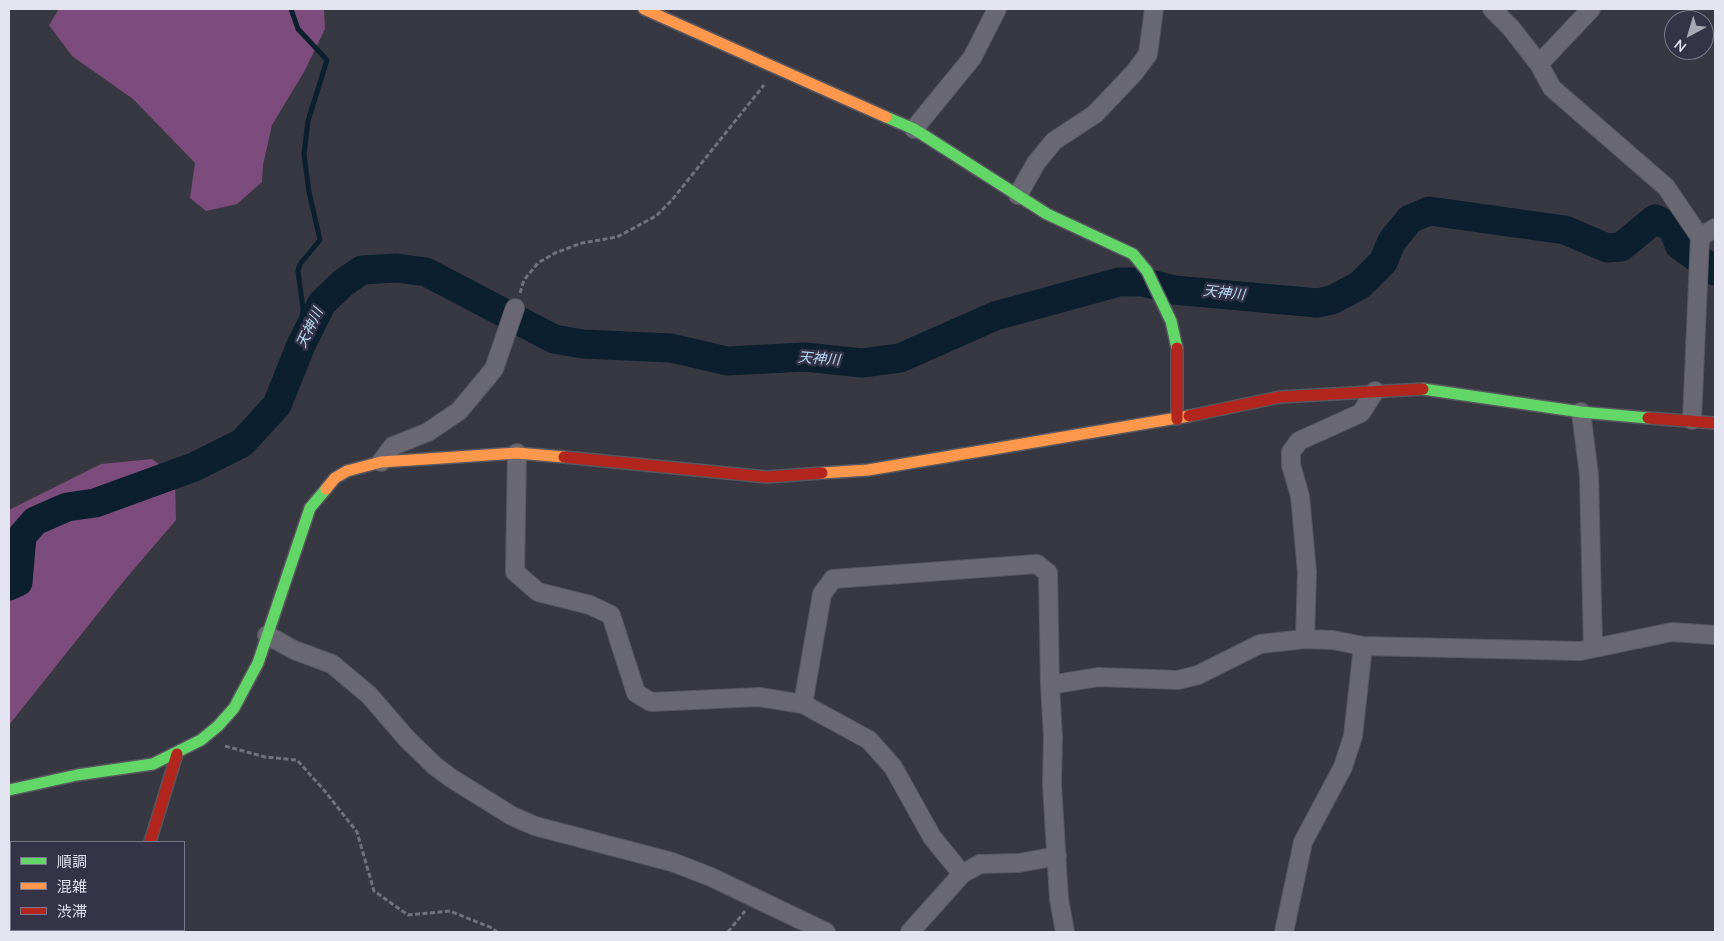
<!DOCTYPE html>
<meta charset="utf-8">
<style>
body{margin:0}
#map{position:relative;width:1724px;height:941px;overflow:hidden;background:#383842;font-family:Mulish,"Noto Sans JP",sans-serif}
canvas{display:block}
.frame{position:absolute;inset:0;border:10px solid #e4e3f0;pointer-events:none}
.legend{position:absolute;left:10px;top:841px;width:175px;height:90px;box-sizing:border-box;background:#343347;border:1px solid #7a798b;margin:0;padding:6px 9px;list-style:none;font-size:15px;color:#e4e3f0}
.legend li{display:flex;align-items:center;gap:10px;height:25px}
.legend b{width:25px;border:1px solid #7a798b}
.north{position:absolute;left:1664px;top:10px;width:50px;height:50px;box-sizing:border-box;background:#343347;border:1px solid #7a798b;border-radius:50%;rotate:219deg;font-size:14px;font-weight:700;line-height:20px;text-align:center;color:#e4e3f0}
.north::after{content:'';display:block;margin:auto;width:18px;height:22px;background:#a8a7b3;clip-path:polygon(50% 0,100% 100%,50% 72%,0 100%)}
</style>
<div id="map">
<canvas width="1724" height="941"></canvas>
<div class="frame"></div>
<ul class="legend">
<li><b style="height:6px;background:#63d668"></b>順調</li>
<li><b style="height:6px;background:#ff974d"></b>混雑</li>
<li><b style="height:6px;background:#b3261e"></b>渋滞</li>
</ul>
<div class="north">N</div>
</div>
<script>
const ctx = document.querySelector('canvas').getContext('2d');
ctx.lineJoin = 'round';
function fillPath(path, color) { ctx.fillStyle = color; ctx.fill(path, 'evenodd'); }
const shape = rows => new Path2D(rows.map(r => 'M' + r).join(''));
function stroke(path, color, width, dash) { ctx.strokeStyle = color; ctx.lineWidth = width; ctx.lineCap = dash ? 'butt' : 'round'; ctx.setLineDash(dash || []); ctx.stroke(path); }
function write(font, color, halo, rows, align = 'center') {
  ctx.font = font + ' Mulish,"Noto Sans JP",sans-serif'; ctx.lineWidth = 5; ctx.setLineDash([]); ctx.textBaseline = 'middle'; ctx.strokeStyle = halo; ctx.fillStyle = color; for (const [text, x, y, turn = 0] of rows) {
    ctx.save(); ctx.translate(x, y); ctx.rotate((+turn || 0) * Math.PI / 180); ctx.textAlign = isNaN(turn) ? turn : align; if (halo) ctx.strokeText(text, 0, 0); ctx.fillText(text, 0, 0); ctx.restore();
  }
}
fillPath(shape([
 [59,9,324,9,325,29,304,72,272,125,263,165,262,182,237,204,206,211,190,198,195,163,133,99,72,56,49,25],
 [152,459,175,476,176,520,123,582,9,725,9,510,101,464]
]), '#7c4c7c');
stroke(shape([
 [291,9,298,29,327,60,308,121,304,154,309,192,320,240,300,264,298,271,303,309,301,345]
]), '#0b1f2f', 5);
stroke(shape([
 [9,586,18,582,22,536,35,521,67,507,95,503,194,467,242,443,277,405,301,345,322,303,343,283,362,270,397,268,426,272,554,339,583,344,671,348,727,361,805,357,862,363,900,358,995,316,1119,282,1143,282,1174,290,1317,303,1332,300,1360,285,1383,262,1392,241,1410,219,1429,211,1565,230,1607,248,1621,247,1655,219,1673,228,1679,245,1715,271]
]), '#0b1f2f', 29);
const street = shape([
 [1492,9,1511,28,1539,64,1552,88,1666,187,1700,237,1692,420],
 [1539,64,1591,9],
 [914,129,972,58,997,9],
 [1018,195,1036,163,1054,141,1095,114,1134,73,1148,54,1154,9],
 [1700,237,1715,228],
 [1581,412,1589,475,1593,648],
 [517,453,515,572,538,592,590,605,611,615,636,693,651,702,759,697,803,704,869,740,893,767,932,837,962,874],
 [381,462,393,446,428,432,459,411,494,369,515,308],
 [267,635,294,650,332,664,369,695,407,739,435,766,451,778,512,816,535,826,672,862,711,877,826,932],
 [1305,639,1307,572,1300,496,1291,465,1291,452,1299,441,1361,413,1375,391],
 [1050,685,1098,677,1178,680,1198,675,1260,644,1305,639,1333,640,1363,646,1580,651,1672,632,1715,635],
 [803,704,822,594,833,579,1037,564,1048,573,1050,685,1053,737,1052,785,1059,899,1065,932],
 [910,932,962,874,980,864,1019,863,1057,856],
 [1284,932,1303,842,1343,767,1353,736,1363,646]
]);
const fast = shape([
 [886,117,914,129,1047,214,1133,254,1147,271,1171,321,1177,348],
 [1423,389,1581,412,1648,418],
 [9,790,77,775,153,764,201,740,218,726,234,708,258,663,310,508,326,489]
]);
const slow = shape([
 [644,9,886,117],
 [822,473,868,470,1189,416],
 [326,489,335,478,347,471,381,462,517,453,564,457]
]);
const jam = shape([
 [1177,348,1177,419],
 [1189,416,1280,397,1423,389],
 [1648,418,1715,423],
 [564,457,767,477,822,473],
 [150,842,177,754],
 [123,932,124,930]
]);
stroke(street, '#575760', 20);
stroke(fast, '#575760', 14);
stroke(slow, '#575760', 14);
stroke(jam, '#575760', 14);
stroke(shape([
 [520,293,524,280,538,263,555,253,582,243,617,237,656,216,672,200,764,85],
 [225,746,265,757,297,760,324,790,357,832,374,891,408,915,450,911,492,928,497,932],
 [728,932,745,911]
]), '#727278', 3, [5, 2.5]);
stroke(street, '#6a6973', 18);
stroke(fast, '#63d668', 11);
stroke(slow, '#ff974d', 11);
stroke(jam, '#b3261e', 11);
write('italic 14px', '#badbf9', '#343347', [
 ["天神川",1224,293,6],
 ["天神川",310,328,-64],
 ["天神川",819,359,4]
]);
</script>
